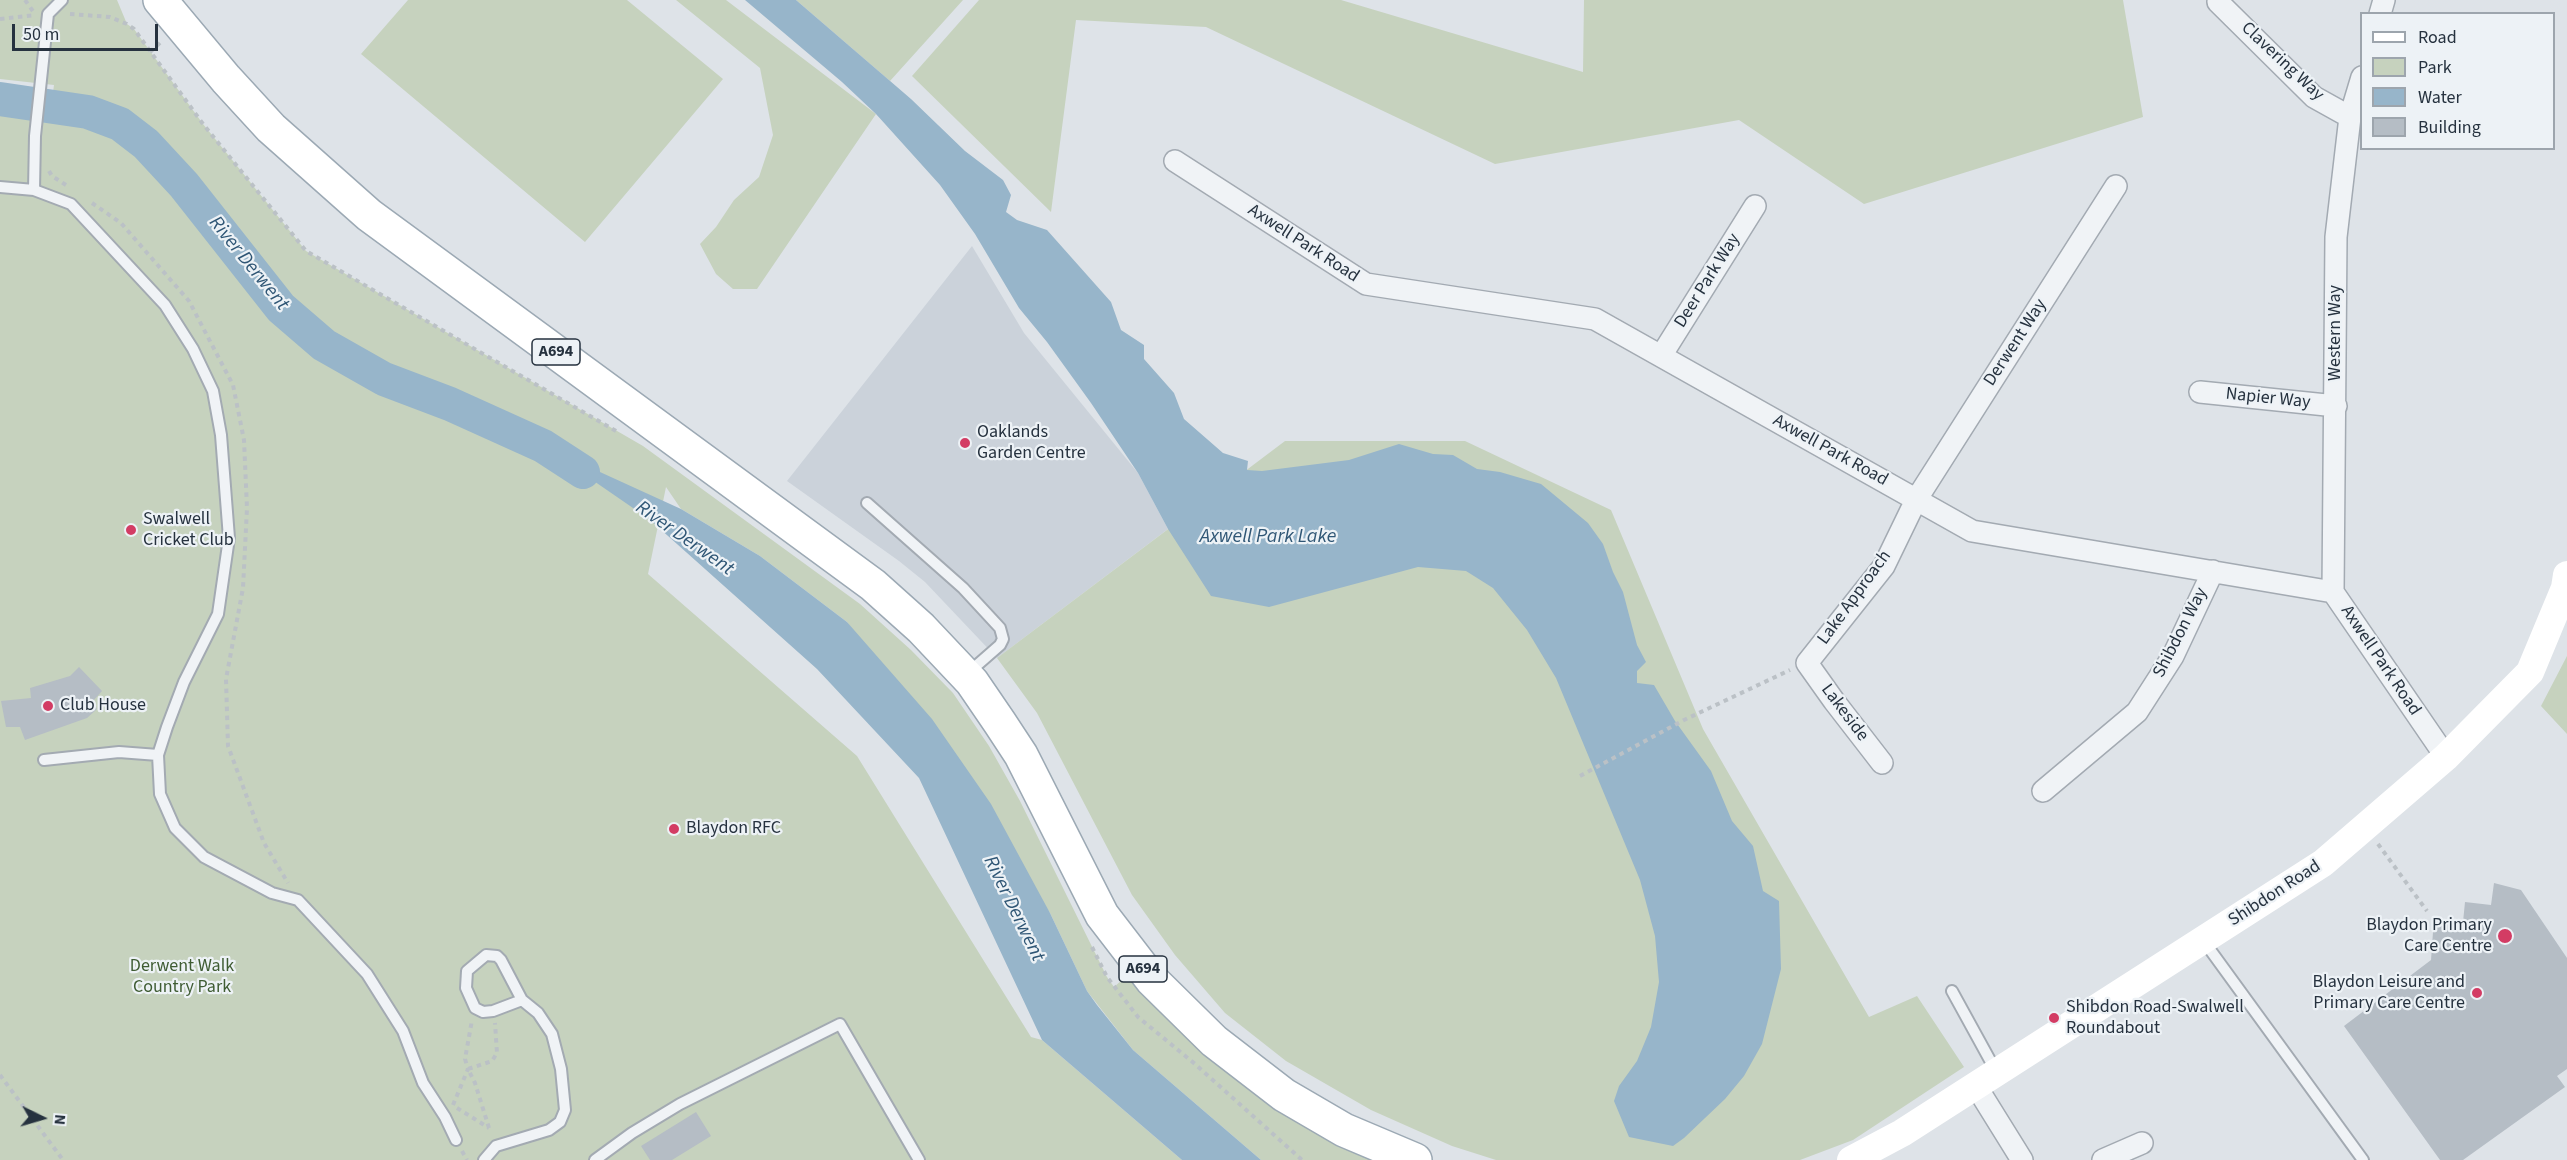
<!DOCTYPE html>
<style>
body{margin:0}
#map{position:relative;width:2567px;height:1160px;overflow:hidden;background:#dee3e8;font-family:"Source Sans 3",sans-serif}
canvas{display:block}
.legend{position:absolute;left:2360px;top:12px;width:195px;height:138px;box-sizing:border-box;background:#edf2f6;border:2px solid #9da5ad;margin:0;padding:8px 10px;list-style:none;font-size:18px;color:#26323f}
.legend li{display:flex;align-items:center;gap:12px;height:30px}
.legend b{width:30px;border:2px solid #9da5ad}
.north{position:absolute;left:12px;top:1088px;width:60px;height:60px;-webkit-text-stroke:4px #edf2f6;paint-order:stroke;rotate:95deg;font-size:16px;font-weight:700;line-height:24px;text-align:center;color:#26323f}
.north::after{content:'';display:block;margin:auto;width:21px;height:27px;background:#26323f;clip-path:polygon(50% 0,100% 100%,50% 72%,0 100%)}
.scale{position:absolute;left:12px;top:24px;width:146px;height:27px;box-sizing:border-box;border:3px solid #26323f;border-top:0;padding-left:8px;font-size:18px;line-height:21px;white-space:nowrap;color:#26323f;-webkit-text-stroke:4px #edf2f6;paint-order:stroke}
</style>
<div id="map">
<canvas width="2567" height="1160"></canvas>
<ul class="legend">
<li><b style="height:8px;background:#fff"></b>Road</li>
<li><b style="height:16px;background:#c6d2be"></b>Park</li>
<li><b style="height:16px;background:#97b5ca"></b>Water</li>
<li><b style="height:16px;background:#b5bdc5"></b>Building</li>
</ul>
<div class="north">N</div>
<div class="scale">50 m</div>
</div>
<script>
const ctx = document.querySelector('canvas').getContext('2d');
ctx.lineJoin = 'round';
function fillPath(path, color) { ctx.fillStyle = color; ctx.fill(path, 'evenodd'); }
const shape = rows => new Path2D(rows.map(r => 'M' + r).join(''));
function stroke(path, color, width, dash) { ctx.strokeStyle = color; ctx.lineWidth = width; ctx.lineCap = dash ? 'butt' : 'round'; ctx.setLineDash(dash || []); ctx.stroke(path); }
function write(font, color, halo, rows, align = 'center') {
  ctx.font = font + ' "Source Sans 3",sans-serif'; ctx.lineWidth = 4.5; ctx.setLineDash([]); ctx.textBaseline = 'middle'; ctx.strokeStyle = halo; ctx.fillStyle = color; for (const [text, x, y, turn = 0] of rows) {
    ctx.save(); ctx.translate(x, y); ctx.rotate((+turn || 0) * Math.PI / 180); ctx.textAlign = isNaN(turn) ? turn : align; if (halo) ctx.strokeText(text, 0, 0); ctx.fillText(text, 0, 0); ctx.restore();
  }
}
fillPath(shape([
 [972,246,1024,333,1138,473,1168,529,997,658,925,582,899,561,787,481]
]), '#cbd2da');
fillPath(shape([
 [0,0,117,0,127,24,134,29,203,124,306,251,643,446,860,604,911,650,953,693,989,746,1020,801,1107,977,1114,987,1130,973,1205,1052,1281,1113,1375,1160,1261,1160,1133,1050,1087,991,1050,913,847,622,760,556,681,509,666,487,648,574,857,756,1031,1037,1042,1040,1182,1160,0,1160,0,114,49,123,54,85,0,79],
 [408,0,627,0,723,79,585,242,361,54],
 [676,0,726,0,876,114,757,289,733,289,716,274,700,244,716,227,734,200,759,177,773,135,760,68],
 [796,0,963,0,890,81],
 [979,0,1341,0,1583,72,1584,0,2123,0,2143,117,1864,204,1739,120,1495,164,1206,27,1076,20,1051,212,912,76],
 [1285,441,1465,441,1611,510,1703,729,1869,1017,1917,996,1964,1067,1853,1140,1800,1160,1496,1160,1452,1146,1371,1110,1286,1061,1225,1013,1175,955,1132,895,1037,713,997,658],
 [2567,656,2567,734,2541,706]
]), '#c6d2be');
fillPath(shape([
 [745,0,796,0,911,99,965,151,1003,180,1011,195,1006,212,1017,220,1047,230,1111,302,1121,330,1144,345,1144,359,1174,393,1184,419,1223,453,1248,461,1247,470,1262,471,1349,460,1399,444,1433,454,1453,455,1477,469,1500,472,1541,484,1588,523,1603,544,1613,572,1623,592,1637,645,1646,662,1637,671,1637,683,1654,685,1675,721,1711,771,1732,821,1753,846,1763,891,1779,901,1781,969,1762,1044,1744,1076,1725,1099,1684,1138,1673,1146,1629,1137,1614,1101,1619,1086,1637,1061,1651,1027,1659,982,1655,936,1640,880,1556,678,1527,630,1493,588,1466,571,1418,567,1269,607,1211,596,1168,529,1138,473,1091,403,1047,342,1019,308,975,234,940,185,876,114,842,82],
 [543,446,681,509,760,556,847,622,932,719,991,804,1050,913,1087,991,1097,1005,1133,1050,1261,1160,1182,1160,1042,1040,919,778,817,669,649,519]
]), '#97b5ca');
stroke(shape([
 [0,99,88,112,120,124,146,144,184,185,281,308,324,345,384,379,450,404,543,446,583,472]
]), '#97b5ca', 34);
fillPath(shape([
 [79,667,102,691,92,702,97,709,87,718,25,740,20,727,6,727,1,701,31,698,30,688,70,676],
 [2494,883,2521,890,2567,958,2567,1069,2557,1076,2565,1087,2463,1160,2440,1160,2344,1026,2431,960,2434,918,2463,922,2465,902,2491,905],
 [696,1112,711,1136,672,1160,650,1160,641,1146]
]), '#b5bdc5');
const lane = shape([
 [62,0,48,14,35,136,34,190,71,204,165,305,193,349,213,391,221,435,229,538,218,614,184,682,167,727,158,755,160,794,175,828,204,857,272,893,298,900,367,974,403,1031,423,1083,445,1117,456,1140],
 [0,187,34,190],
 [867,503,963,588,1000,628,1003,639,1000,645,968,673],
 [44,760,119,752,158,755],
 [2203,940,2363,1160],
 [1952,991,1997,1073],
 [484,1160,496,1146,549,1130,560,1122,565,1110,561,1069,552,1034,538,1013,522,1000,501,960,497,956,486,955,467,971,466,988,475,1008,483,1012,493,1011,522,1000],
 [595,1160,632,1133,680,1104,840,1024,919,1160]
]);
const street = shape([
 [2218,2,2314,97,2350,117],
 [2380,14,2384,0],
 [1175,161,1366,284,1595,319,1972,531,2333,592,2446,757],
 [1661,356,1755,206],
 [2200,392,2336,406],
 [2333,592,2336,237,2350,117,2362,77],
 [1882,763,1834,701,1807,663,1884,566,1916,500,2116,186],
 [2043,791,2137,712,2173,656,2213,571],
 [1976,1086,2022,1160],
 [2103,1160,2142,1143]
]);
const primary = shape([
 [160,0,226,79,271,128,369,215,873,585,921,628,972,682,1000,723,1021,755,1102,915,1152,980,1214,1041,1284,1095,1344,1130,1415,1160]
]);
stroke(lane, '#a3aab2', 14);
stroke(street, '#a3aab2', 24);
stroke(primary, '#9ca9b4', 36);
stroke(shape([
 [25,0,35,14],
 [70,14,110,17,127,24,134,29,203,124,306,251,616,431],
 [0,19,35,15],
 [150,52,162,41],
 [49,171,52,176,66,185],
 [92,203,121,223,189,301,233,385,244,440,247,508,243,588,226,679,228,746,264,843,288,883],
 [1580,776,1684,720,1790,670],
 [2378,844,2427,911],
 [1092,947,1107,977,1138,1017,1195,1064,1302,1160],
 [0,1075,63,1160],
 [453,1105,468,1069,465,1059,472,1020],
 [457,1108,489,1128],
 [489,1128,475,1083,468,1069,492,1061,497,1053,495,1023],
 [462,1151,467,1160]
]), '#bbc1c6', 4, [4.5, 4.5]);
stroke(lane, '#f0f3f6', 10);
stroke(street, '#f0f3f6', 21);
stroke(shape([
 [1851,1160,1902,1133,2323,863,2446,757,2530,672,2565,588,2567,575]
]), '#fff', 28);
stroke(primary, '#fff', 33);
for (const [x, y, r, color] of [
 [965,443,6,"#d33c64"],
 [131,530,6,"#d33c64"],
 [48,706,6,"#d33c64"],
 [674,829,6,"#d33c64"],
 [2505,936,8,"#d33c64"],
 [2477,993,6,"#d33c64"],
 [2054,1018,6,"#d33c64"]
]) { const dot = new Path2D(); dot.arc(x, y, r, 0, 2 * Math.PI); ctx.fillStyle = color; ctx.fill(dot); stroke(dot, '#edf2f6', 2); }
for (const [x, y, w] of [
 [556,352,48],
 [1143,969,48]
]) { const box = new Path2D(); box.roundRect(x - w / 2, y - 13, w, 26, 4.5); ctx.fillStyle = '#edf2f6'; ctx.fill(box); stroke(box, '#26323f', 1.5); }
write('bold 16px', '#26323f', null, [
 ["A694",556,352],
 ["A694",1143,969]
]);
write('18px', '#26323f', '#edf2f6', [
 ["Clavering Way",2282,62,43],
 ["Axwell Park Road",1303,244,33],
 ["Deer Park Way",1708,281,-58],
 ["Western Way",2336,333,-90],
 ["Derwent Way",2016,343,-57],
 ["Napier Way",2268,399,6],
 ["Axwell Park Road",1830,451,29],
 ["Lake Approach",1855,598,-54],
 ["Shibdon Way",2181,633,-63],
 ["Axwell Park Road",2380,661,56],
 ["Lakeside",1844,713,53],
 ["Shibdon Road",2275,894,-33]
]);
write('18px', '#26323f', '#edf2f6', [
 ["Oaklands",977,433],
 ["Garden Centre",977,454],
 ["Swalwell",143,520],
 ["Cricket Club",143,541],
 ["Club House",60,706],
 ["Blaydon RFC",686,829],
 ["Blaydon Primary",2492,926,"right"],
 ["Care Centre",2492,947,"right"],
 ["Blaydon Leisure and",2465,983,"right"],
 ["Primary Care Centre",2465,1004,"right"],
 ["Shibdon Road-Swalwell",2066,1008],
 ["Roundabout",2066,1029]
], 'left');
write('18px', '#3f5c33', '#edf2f6', [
 ["Derwent Walk",182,967],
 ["Country Park",182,988]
]);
write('italic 20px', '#2f5675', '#edf2f6', [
 ["River Derwent",248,264,51],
 ["Axwell Park Lake",1268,538],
 ["River Derwent",684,539,35],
 ["River Derwent",1013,909,64]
]);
</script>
